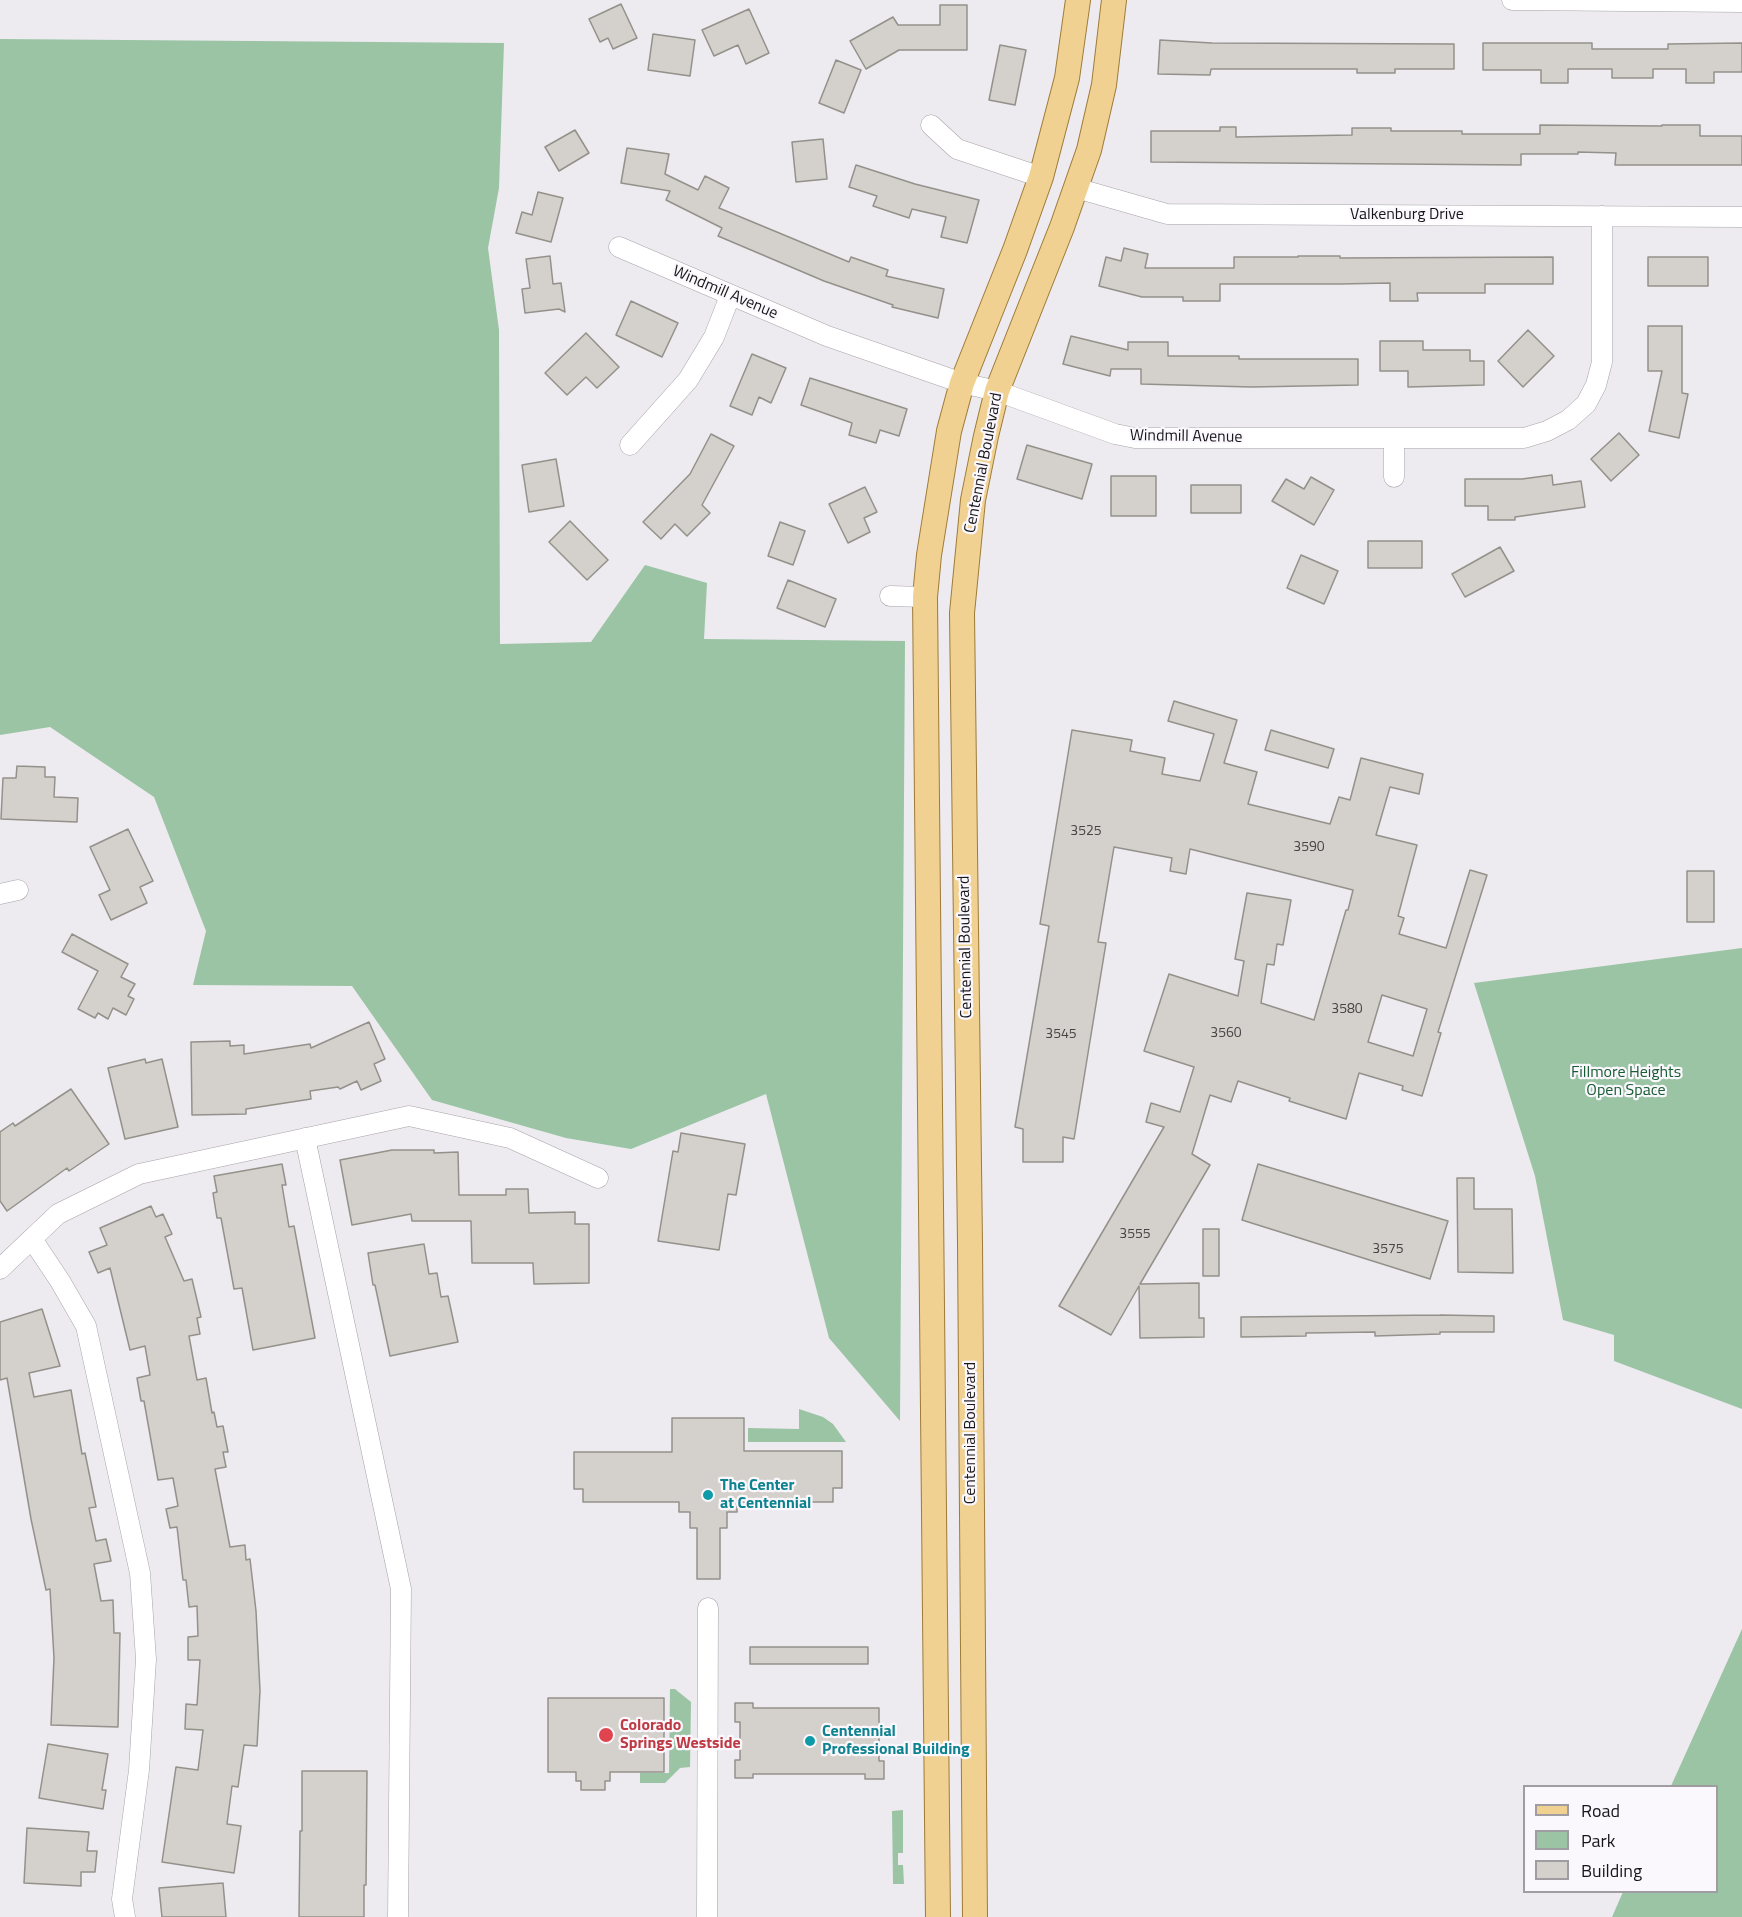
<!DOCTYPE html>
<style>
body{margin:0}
#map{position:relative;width:1742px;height:1917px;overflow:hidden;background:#edeaf0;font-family:"Titillium Web",sans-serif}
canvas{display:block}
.legend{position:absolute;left:1523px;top:1785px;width:195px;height:108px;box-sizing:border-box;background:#faf7fd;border:2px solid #9f9da1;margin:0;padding:8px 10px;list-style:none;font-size:18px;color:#171618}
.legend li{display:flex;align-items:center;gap:12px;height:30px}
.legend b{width:30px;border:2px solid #9f9da1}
</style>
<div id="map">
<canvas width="1742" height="1917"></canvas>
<ul class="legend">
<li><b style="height:8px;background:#f0d191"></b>Road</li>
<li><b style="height:16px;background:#9ac4a4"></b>Park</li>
<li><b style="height:16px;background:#d4d0cb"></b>Building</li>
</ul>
</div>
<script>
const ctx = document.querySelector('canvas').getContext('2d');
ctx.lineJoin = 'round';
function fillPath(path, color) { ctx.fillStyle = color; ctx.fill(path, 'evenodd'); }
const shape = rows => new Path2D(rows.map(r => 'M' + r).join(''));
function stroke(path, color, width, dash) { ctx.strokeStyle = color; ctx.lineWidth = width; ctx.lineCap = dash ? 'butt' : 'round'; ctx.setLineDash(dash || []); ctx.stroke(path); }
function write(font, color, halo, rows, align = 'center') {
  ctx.font = font + ' "Titillium Web",sans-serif'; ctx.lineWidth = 4.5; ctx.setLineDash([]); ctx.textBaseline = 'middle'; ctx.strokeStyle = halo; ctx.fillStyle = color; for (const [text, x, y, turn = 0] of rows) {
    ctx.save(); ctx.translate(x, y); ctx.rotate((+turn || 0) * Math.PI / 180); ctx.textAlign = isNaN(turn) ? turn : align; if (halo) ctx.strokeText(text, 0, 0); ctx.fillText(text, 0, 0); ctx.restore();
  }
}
fillPath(shape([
 [0,39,504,43,499,188,488,248,499,330,500,644,591,642,645,565,707,583,704,639,905,641,900,1421,829,1338,766,1094,631,1149,566,1138,432,1100,352,986,193,985,206,931,154,797,50,727,0,735],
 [1742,948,1742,1409,1614,1361,1614,1335,1563,1320,1535,1176,1474,983],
 [799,1409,823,1417,833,1424,846,1442,748,1442,748,1428,799,1429],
 [1742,1629,1742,1917,1612,1917,1623,1892,1716,1892,1716,1786,1671,1786],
 [670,1689,675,1689,691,1702,690,1767,680,1768,665,1783,640,1783,640,1773,669,1773],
 [903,1810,903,1853,898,1853,898,1865,903,1865,904,1884,893,1884,892,1811]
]), '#9ac4a4');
const building = shape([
 [621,4,637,38,613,49,608,38,600,42,589,19,621,4],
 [940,5,967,5,967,50,899,50,866,69,850,41,893,17,898,25,940,25,940,5],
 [749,9,769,53,746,64,738,45,714,56,702,30,749,9],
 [653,34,695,40,690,76,648,70,653,34],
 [1160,40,1212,43,1454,44,1454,69,1395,69,1395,73,1357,73,1357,69,1211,69,1210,75,1158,74,1160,40],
 [1483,43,1592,43,1592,49,1668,49,1668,44,1742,43,1742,72,1714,72,1714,83,1686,83,1686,69,1653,69,1653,78,1612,78,1612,69,1568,69,1568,83,1541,83,1541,70,1483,70,1483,43],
 [1000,45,1026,50,1015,105,989,100,1000,45],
 [836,60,861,70,844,113,819,103,836,60],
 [1540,125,1662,126,1662,125,1700,125,1700,136,1742,136,1742,165,1615,165,1616,153,1578,152,1578,154,1521,154,1521,165,1151,162,1151,131,1220,131,1220,127,1236,127,1236,137,1352,135,1352,128,1391,128,1391,131,1462,131,1462,134,1540,134,1540,125],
 [575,130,589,153,559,171,545,147,575,130],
 [823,139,827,179,796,182,792,142,823,139],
 [627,148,669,154,665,174,698,190,705,176,729,188,719,208,849,262,851,257,888,270,886,276,944,289,938,318,892,307,893,305,824,281,718,236,722,228,666,200,670,191,621,183,627,148],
 [856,165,915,184,979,200,967,243,941,237,946,217,912,209,909,218,873,206,877,196,849,187,856,165],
 [538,192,563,198,551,242,516,233,522,212,532,215,538,192],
 [1124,248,1148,254,1145,268,1234,268,1234,257,1298,257,1298,256,1340,256,1340,258,1553,257,1553,284,1485,284,1485,293,1417,293,1418,301,1390,301,1390,283,1340,284,1220,284,1220,301,1183,301,1183,297,1142,297,1099,286,1106,257,1121,261,1124,248],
 [550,256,553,284,561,283,565,312,559,309,525,313,522,289,530,288,526,259,550,256],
 [1648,257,1708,257,1708,286,1648,286,1648,257],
 [631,301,678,323,662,357,616,335,631,301],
 [1648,326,1682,326,1682,393,1688,394,1679,438,1649,431,1662,371,1648,371,1648,326],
 [1528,330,1554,356,1523,387,1498,361,1528,330],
 [586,333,619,367,597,388,586,377,567,395,545,373,586,333],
 [1071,336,1128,350,1128,342,1168,342,1168,356,1239,356,1239,359,1358,359,1358,385,1251,387,1141,384,1141,369,1111,369,1110,376,1063,364,1071,336],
 [1380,341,1423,341,1423,350,1470,350,1470,361,1484,361,1484,385,1408,387,1408,371,1380,371,1380,341],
 [752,354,786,368,771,403,759,397,752,415,730,406,752,354],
 [810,378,907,409,899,436,880,430,876,443,849,435,852,423,801,405,810,378],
 [1619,433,1639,455,1611,481,1591,459,1619,433],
 [711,434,734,446,702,505,710,513,687,536,675,524,661,539,643,522,690,474,711,434],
 [1027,445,1092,464,1082,499,1017,479,1027,445],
 [556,459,564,506,529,512,522,465,556,459],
 [1552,475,1553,485,1581,481,1585,507,1515,517,1515,520,1488,520,1488,506,1465,506,1465,479,1522,479,1552,475],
 [1111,476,1156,476,1156,516,1111,516,1111,476],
 [1311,477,1334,490,1314,525,1272,501,1286,479,1304,489,1311,477],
 [1191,485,1241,485,1241,513,1191,513,1191,485],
 [865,487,877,512,864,518,870,532,848,543,829,504,865,487],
 [570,521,608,560,587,580,549,542,570,521],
 [780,522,805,531,793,565,768,556,780,522],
 [1368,541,1422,541,1422,568,1368,568,1368,541],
 [1500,547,1514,571,1465,597,1452,574,1500,547],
 [1301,555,1338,571,1324,604,1287,588,1301,555],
 [788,580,836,599,825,627,777,608,788,580],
 [1174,701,1237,720,1224,763,1257,772,1248,804,1330,824,1339,797,1350,800,1361,758,1423,774,1419,794,1390,787,1376,835,1417,845,1398,916,1404,918,1399,934,1446,948,1470,870,1487,875,1438,1032,1441,1033,1422,1096,1402,1090,1403,1086,1359,1073,1346,1119,1289,1101,1290,1098,1238,1081,1231,1102,1210,1095,1192,1154,1210,1165,1140,1284,1199,1283,1199,1318,1204,1318,1204,1337,1140,1338,1139,1286,1111,1335,1059,1306,1164,1127,1146,1122,1151,1103,1180,1112,1194,1067,1144,1051,1169,974,1238,996,1244,961,1235,959,1247,893,1291,900,1283,945,1277,944,1274,965,1267,964,1261,1003,1314,1020,1346,910,1348,910,1353,890,1190,849,1186,874,1170,871,1172,858,1114,847,1098,942,1106,943,1074,1139,1063,1137,1063,1162,1023,1162,1023,1129,1015,1127,1049,926,1040,924,1072,730,1132,740,1130,751,1165,758,1162,774,1200,781,1214,734,1168,721,1174,701],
 [1382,995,1427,1009,1413,1056,1368,1042,1382,995],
 [1271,730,1334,749,1328,768,1265,750,1271,730],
 [17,766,45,767,45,777,55,777,54,797,78,798,77,822,1,819,3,778,16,778,17,766],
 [128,829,153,881,140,887,147,903,111,920,99,895,110,890,90,847,128,829],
 [1687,871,1714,871,1714,922,1687,922,1687,871],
 [72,934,128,964,121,977,135,984,128,996,134,999,126,1015,113,1008,108,1019,98,1013,95,1018,78,1009,98,971,62,952,72,934],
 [369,1022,385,1059,374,1064,381,1081,361,1090,357,1081,340,1089,338,1087,310,1091,311,1099,246,1109,246,1114,192,1115,191,1042,230,1041,230,1046,244,1045,244,1054,310,1044,311,1048,369,1022],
 [145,1059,146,1063,162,1059,178,1127,125,1139,108,1068,145,1059],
 [71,1089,109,1144,69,1171,67,1168,7,1211,0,1201,0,1132,13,1123,15,1126,71,1089],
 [681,1133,745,1144,736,1195,728,1194,719,1250,658,1241,673,1151,678,1152,681,1133],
 [392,1150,434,1150,434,1153,458,1152,459,1195,506,1195,506,1189,528,1189,529,1213,575,1212,575,1224,589,1224,589,1283,534,1284,533,1263,472,1263,471,1221,412,1221,411,1214,352,1225,340,1160,392,1150],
 [282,1164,286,1185,282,1185,289,1227,294,1226,315,1338,253,1350,242,1288,234,1289,221,1218,217,1218,213,1193,217,1192,214,1176,282,1164],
 [1258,1164,1448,1221,1430,1279,1242,1220,1258,1164],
 [1457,1178,1474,1178,1474,1209,1512,1209,1513,1273,1458,1272,1457,1178],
 [151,1206,156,1217,163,1214,172,1234,165,1237,184,1281,192,1279,201,1317,197,1318,200,1334,189,1336,197,1380,206,1378,212,1413,214,1412,217,1427,223,1426,228,1452,223,1452,226,1467,215,1469,230,1547,245,1545,246,1560,250,1559,256,1611,260,1691,257,1746,244,1745,238,1787,232,1786,227,1824,241,1826,234,1873,162,1862,176,1767,198,1770,203,1730,185,1729,186,1704,197,1705,200,1660,188,1660,188,1637,198,1636,197,1606,189,1607,186,1580,183,1580,177,1527,170,1528,166,1509,178,1506,173,1478,158,1480,144,1401,141,1401,137,1378,150,1375,145,1346,130,1350,110,1268,98,1273,89,1252,107,1245,100,1228,151,1206],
 [1203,1229,1219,1229,1219,1276,1203,1276,1203,1229],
 [424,1244,429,1274,437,1273,441,1297,448,1296,458,1342,390,1356,375,1285,373,1285,368,1253,424,1244],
 [42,1309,60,1366,29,1373,34,1397,71,1390,82,1454,85,1453,96,1507,89,1508,96,1541,106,1539,111,1561,94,1564,101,1601,113,1600,114,1633,120,1633,118,1727,51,1725,54,1658,50,1589,46,1590,31,1519,7,1378,0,1380,0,1322,42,1309],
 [1440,1315,1494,1316,1494,1332,1440,1332,1440,1334,1375,1336,1375,1332,1306,1333,1306,1336,1241,1337,1241,1317,1440,1315],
 [672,1418,744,1418,744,1451,842,1451,842,1488,833,1488,833,1502,737,1502,737,1512,727,1512,727,1528,720,1528,720,1579,697,1579,697,1528,690,1528,690,1512,679,1512,679,1502,583,1502,583,1489,574,1489,574,1452,672,1452,672,1418],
 [750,1647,868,1647,868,1664,750,1664,750,1647],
 [548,1698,664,1698,664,1772,610,1772,610,1781,605,1781,605,1790,581,1790,581,1781,576,1781,576,1772,548,1772,548,1698],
 [735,1703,753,1703,753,1708,879,1708,879,1761,884,1761,884,1779,865,1779,865,1774,753,1774,753,1778,735,1778,735,1760,740,1760,740,1722,735,1722,735,1703],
 [48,1744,108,1754,102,1790,106,1790,103,1809,39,1798,48,1744],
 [302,1771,367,1771,366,1885,364,1885,364,1917,299,1917,300,1831,302,1831,302,1771],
 [27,1828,89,1832,87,1851,97,1851,95,1872,81,1872,81,1886,24,1883,27,1828],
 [223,1883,226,1917,162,1917,159,1888,223,1883]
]);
fillPath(building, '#d4d0cb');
stroke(building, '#94918b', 1.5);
const minor = shape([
 [1512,0,1742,2],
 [931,125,957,149,1041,177],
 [1076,188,1167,214,1742,217],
 [619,247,827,336,962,383,997,391,1115,434,1135,438,1524,438,1547,431,1568,420,1586,404,1596,385,1602,362,1602,216],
 [630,445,688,380,714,337,730,296],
 [1394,477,1394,438],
 [890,596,925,597],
 [0,894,18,890],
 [305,1138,401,1589,398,1917],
 [32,1239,60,1281,86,1326,140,1573,146,1659,139,1770,122,1899,125,1917],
 [0,1269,58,1214,139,1174,409,1116,510,1138,598,1178],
 [707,1917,708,1608]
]);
const major = shape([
 [938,1917,925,597,929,555,949,431,962,383,1015,250,1041,177,1067,78,1078,0],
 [975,1917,970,1243,962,613,973,500,986,436,997,391,1062,227,1089,150,1104,85,1114,0]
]);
stroke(minor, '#a7a3a9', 21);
stroke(major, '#9e7b37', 26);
stroke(minor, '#fff', 20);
stroke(major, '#f0d191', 24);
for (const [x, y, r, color] of [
 [708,1495,6,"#0f9aa8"],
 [606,1735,8,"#e0444e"],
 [810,1741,6,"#0f9aa8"]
]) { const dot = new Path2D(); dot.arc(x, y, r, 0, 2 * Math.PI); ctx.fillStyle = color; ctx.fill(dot); stroke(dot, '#faf7fd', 2); }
write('14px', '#464445', null, [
 ["3525",1086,832],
 ["3590",1309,848],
 ["3580",1347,1010],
 ["3560",1226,1034],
 ["3545",1061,1035],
 ["3555",1135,1235],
 ["3575",1388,1250]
]);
write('16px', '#171618', '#faf7fd', [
 ["Valkenburg Drive",1407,215],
 ["Windmill Avenue",725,293,23],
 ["Windmill Avenue",1186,437,1],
 ["Centennial Boulevard",984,463,-79],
 ["Centennial Boulevard",966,947,-91],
 ["Centennial Boulevard",971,1433,-90]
]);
write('16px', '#185c32', '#faf7fd', [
 ["Fillmore Heights",1626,1073],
 ["Open Space",1626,1091]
]);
write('bold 16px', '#0d838f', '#faf7fd', [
 ["The Center",720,1486],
 ["at Centennial",720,1504],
 ["Centennial",822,1732],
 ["Professional Building",822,1750]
], 'left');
write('bold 16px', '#be3a42', '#faf7fd', [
 ["Colorado",620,1726],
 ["Springs Westside",620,1744]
], 'left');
</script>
